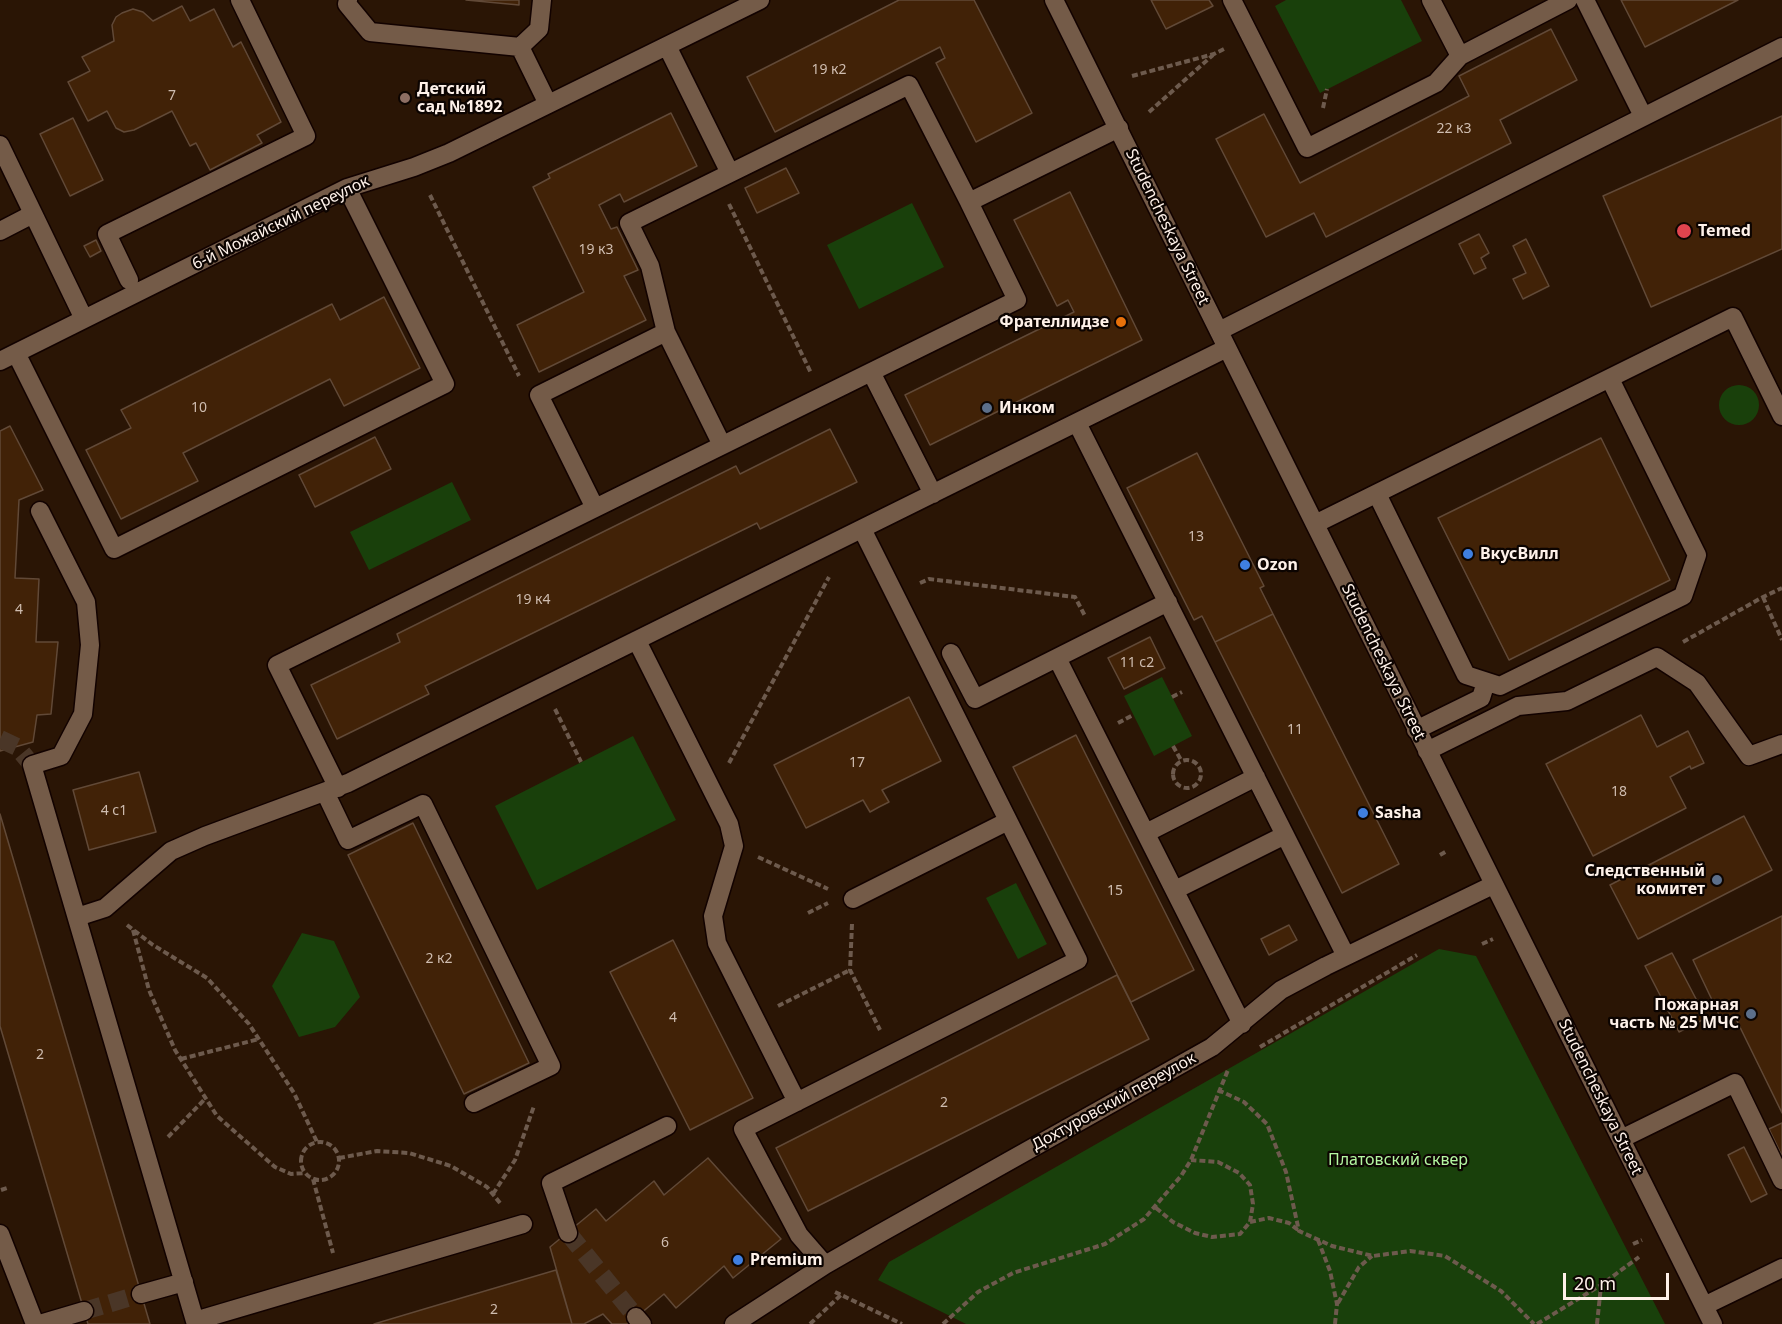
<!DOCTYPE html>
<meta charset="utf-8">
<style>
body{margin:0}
#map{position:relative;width:1782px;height:1324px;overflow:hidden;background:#2a1505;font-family:"Noto Sans",sans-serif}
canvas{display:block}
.scale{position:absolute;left:1563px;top:1273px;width:106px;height:27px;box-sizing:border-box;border:3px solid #fef1e9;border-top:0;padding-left:8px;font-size:18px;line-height:21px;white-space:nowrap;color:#fef1e9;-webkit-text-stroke:4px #0c0401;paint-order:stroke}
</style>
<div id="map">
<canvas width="1782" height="1324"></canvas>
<div class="scale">20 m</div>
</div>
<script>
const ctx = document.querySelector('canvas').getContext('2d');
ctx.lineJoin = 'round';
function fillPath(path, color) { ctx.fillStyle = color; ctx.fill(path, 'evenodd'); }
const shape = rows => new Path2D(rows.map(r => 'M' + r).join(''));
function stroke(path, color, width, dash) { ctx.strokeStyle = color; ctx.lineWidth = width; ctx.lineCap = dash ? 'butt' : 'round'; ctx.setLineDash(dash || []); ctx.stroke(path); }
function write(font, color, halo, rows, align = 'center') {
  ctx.font = font + ' "Noto Sans",sans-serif'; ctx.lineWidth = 4.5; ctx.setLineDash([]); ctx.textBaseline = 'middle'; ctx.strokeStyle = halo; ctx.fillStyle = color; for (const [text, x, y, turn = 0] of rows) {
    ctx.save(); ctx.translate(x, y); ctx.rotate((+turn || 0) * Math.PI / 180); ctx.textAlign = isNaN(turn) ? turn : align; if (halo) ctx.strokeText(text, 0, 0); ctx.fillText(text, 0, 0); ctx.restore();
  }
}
fillPath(shape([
 [1286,0,1401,0,1422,41,1320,93,1275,6],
 [912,203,944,267,859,309,827,245],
 '1719 405a20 20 0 1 1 40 0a20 20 0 1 1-40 0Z',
 [452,482,471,520,369,570,350,532],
 [1162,677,1192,736,1154,756,1124,696],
 [633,736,676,820,537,890,495,806],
 [1016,883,1047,944,1018,959,986,898],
 [302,933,334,941,360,997,335,1027,299,1037,272,986],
 [1439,949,1476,956,1665,1324,966,1324,878,1280,889,1262]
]), '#19400b');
const building = shape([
 [466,0,519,0,519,5,466,0],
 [899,0,974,0,1032,113,976,142,936,63,945,58,940,47,775,132,747,77,899,0],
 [1151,0,1209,0,1213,6,1166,29,1151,0],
 [1621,0,1738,0,1645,47,1621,0],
 [182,6,190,21,214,9,233,47,241,42,281,122,257,135,262,143,210,170,196,143,190,146,172,111,134,130,124,132,116,128,107,111,88,121,68,82,90,71,82,57,114,41,112,25,116,17,122,13,133,9,143,12,153,21,182,6],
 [1551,29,1577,80,1500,120,1511,143,1326,237,1314,213,1266,237,1216,139,1264,114,1300,183,1469,96,1459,76,1551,29],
 [671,113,697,166,624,202,620,194,599,205,611,229,617,227,638,270,624,276,646,320,539,372,517,325,584,292,533,187,550,178,548,174,671,113],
 [1782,116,1782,249,1651,307,1603,196,1782,116],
 [73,118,103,180,70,196,40,134,73,118],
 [786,168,799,193,757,213,745,188,786,168],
 [1070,192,1142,340,930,445,905,395,1074,312,1068,300,1057,306,1014,220,1070,192],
 [1479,234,1489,253,1481,258,1486,268,1474,274,1459,244,1479,234],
 [1526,239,1549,286,1523,299,1513,279,1526,273,1513,246,1526,239],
 [96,240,101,251,90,257,84,246,96,240],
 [384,297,420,368,344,406,330,379,183,453,198,481,121,519,86,450,131,428,121,410,332,304,340,320,384,297],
 [10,426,43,490,19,500,15,578,39,579,36,642,58,642,51,714,37,715,33,742,0,751,0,431,10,426],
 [830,429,857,482,760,529,757,523,425,686,429,694,337,739,311,685,400,642,397,634,736,466,740,474,830,429],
 [375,437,391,469,315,507,299,475,375,437],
 [1601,438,1670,580,1509,660,1438,518,1601,438],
 [1197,453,1264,586,1260,588,1273,614,1215,642,1202,616,1194,620,1127,488,1197,453],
 [1273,614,1399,864,1342,893,1215,642,1273,614],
 [1150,637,1165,668,1124,689,1108,658,1150,637],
 [909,697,941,761,882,790,889,802,879,807,870,812,863,800,806,828,774,765,909,697],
 [1641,715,1657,747,1688,731,1704,763,1691,769,1690,766,1670,777,1686,808,1593,856,1546,764,1641,715],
 [1076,735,1194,970,1131,1002,1013,767,1076,735],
 [139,772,156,832,89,850,73,790,139,772],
 [0,814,150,1324,88,1324,0,1026,0,814],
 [1744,816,1772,870,1638,939,1610,885,1744,816],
 [413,823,529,1063,464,1094,348,855,413,823],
 [1782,916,1782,1113,1735,1017,1723,1023,1693,960,1782,916],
 [1289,925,1297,940,1269,955,1261,939,1289,925],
 [673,940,753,1098,690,1130,610,972,673,940],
 [1672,953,1706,1018,1679,1032,1645,966,1672,953],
 [1117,975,1149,1039,808,1211,776,1148,1117,975],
 [1782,1123,1782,1156,1769,1129,1782,1123],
 [1744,1147,1767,1194,1751,1202,1728,1155,1744,1147],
 [708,1158,781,1239,733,1278,724,1266,676,1308,664,1294,628,1324,612,1324,603,1314,584,1324,572,1324,550,1247,596,1209,606,1221,654,1181,664,1195,708,1158],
 [556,1270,572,1324,374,1324,468,1296,556,1270]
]);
fillPath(building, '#412207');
stroke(building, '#614937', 1.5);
stroke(shape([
 [0,739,17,747,32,765],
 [568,1233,636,1317],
 [84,1311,141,1294]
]), '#4a3627', 18, [18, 9]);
const minor = shape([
 [348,0,347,4,370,32,520,47,539,29,542,0],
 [1054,0,1713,1324],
 [1232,0,1307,148,1436,83,1460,56,1568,0],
 [1431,0,1460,56],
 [1585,0,1643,116],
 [667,46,730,173],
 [520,47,548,104],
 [0,145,84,319],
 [0,231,33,214],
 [129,280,107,234,306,136,240,0],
 [1219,331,1782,47],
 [16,353,114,549,445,384,347,188],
 [0,361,347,188,414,167,449,153,760,0],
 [871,372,933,494],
 [1077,423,1346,956],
 [722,445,666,332,650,266,629,223,909,85,969,202],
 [1377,494,1466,675,1500,686,1683,596,1697,555,1610,379],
 [595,508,539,395,666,332],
 [40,511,86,602,90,645,83,714,61,756,32,765,195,1321,523,1224],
 [1315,524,1733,317,1782,416],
 [637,641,729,824,734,846,713,916,717,943,797,1102],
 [951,653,975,699,1168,602],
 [1057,658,1242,1024],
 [1416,730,1481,698,1486,682],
 [1427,751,1518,706,1567,701,1657,657,1697,683,1749,756,1782,744],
 [338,788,277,665,1017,300,969,202,1119,128],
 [325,792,348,840,423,804,551,1066,474,1103],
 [1146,833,1256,777],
 [1175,890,1285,835],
 [853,899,1008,821],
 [77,917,105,908,171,851,205,836,348,783,1227,348],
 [1621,1139,1735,1083,1782,1180],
 [568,1233,551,1183,667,1126],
 [0,1234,35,1324],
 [825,1265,799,1235,743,1129,1078,960,862,529],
 [141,1294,184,1282],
 [1704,1306,1782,1268],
 [636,1317,642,1324],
 [40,1324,84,1311],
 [734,1324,825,1265,879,1234,1212,1047,1281,990,1326,966,1493,885]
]);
stroke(minor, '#120200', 21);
stroke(shape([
 [1132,76,1214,54,1226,48],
 [1323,108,1327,89],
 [1149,112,1213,55],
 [430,195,519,376],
 [729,204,811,373],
 [920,583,929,579,1075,597,1085,616],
 [1763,597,1782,640],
 [1683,642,1763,597,1782,588],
 [1172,697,1182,692],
 [555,709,581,762],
 [1118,723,1133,715],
 [1173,746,1181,760],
 '1173 774a14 14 0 1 1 28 0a14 14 0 1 1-28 0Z',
 [729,763,829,577],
 [1440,855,1447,851],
 [758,857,828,889],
 [808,913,828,903],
 [852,924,850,970,880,1030],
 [127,925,153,945,207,978,249,1024,294,1093,317,1142],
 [133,930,149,990,175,1050,217,1116,275,1167,291,1174,305,1173],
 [1482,944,1493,939],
 [778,1006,850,970],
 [1260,1047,1417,955],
 [181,1059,259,1039],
 [1218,1090,1244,1102,1267,1124,1286,1172,1299,1231,1332,1246,1373,1256,1410,1251,1445,1256,1501,1291,1534,1324],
 [168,1137,205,1099],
 '301 1161a19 19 0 1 1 38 0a19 19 0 1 1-38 0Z',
 [339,1158,377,1151,409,1153,451,1166,487,1187,500,1203],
 [313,1179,333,1253],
 [1,1190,7,1188],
 [493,1194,515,1160,534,1106],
 [1156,1208,1173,1222,1195,1233,1212,1237,1240,1234,1250,1222,1253,1204,1250,1185,1239,1173,1218,1162,1191,1160],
 [1250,1222,1269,1218,1289,1223,1298,1230],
 [1318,1240,1330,1271,1337,1304,1335,1324],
 [1633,1244,1642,1240],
 [835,1292,902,1324],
 [1338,1303,1359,1267,1372,1256],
 [810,1324,841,1295],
 [943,1324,978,1292,1013,1273,1105,1244,1144,1219,1181,1176,1191,1160,1228,1070],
 [1537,1324,1601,1285,1639,1257],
 [1597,1324,1601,1286]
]), '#6d5a4d', 4, [6, 3]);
stroke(minor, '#745b48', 18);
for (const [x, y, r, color] of [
 [405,98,6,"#8d6e63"],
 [1684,231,8,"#e0444e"],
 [1121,322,6,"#e8710a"],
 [987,408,6,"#5c6f8a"],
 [1468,554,6,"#3f7fe0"],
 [1245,565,6,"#3f7fe0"],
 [1363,813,6,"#3f7fe0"],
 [1717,880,6,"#5c6f8a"],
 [1751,1014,6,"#5c6f8a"],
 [738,1260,6,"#3f7fe0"]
]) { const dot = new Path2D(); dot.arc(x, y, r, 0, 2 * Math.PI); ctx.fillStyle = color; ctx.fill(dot); stroke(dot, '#0c0401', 2); }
write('14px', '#cfbdb0', null, [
 ["19 к2",829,70],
 ["7",172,96],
 ["22 к3",1454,129],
 ["19 к3",596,250],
 ["10",199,408],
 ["13",1196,537],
 ["19 к4",533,600],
 ["4",19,610],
 ["11 с2",1137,663],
 ["11",1295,730],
 ["17",857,763],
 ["18",1619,792],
 ["4 с1",114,811],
 ["15",1115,891],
 ["2 к2",439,959],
 ["4",673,1018],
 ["2",40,1055],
 ["2",944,1103],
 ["6",665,1243],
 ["2",494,1310]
]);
write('bold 16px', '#fef1e9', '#0c0401', [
 ["Детский",417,89],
 ["сад №1892",417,107],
 ["Temed",1698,231],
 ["Фрателлидзе",1109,322,"right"],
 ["Инком",999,408],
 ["ВкусВилл",1480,554],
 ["Ozon",1257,565],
 ["Sasha",1375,813],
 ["Следственный",1705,871,"right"],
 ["комитет",1705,889,"right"],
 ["Пожарная",1739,1005,"right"],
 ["часть № 25 МЧС",1739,1023,"right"],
 ["Premium",750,1260]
], 'left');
write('16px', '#fef1e9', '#0c0401', [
 ["6-й Можайский переулок",281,223,-26],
 ["Studencheskaya Street",1167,227,64],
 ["Studencheskaya Street",1383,662,64],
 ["Studencheskaya Street",1600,1097,64],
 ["Дохтуровский переулок",1114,1102,-29]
]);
write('16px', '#b4f7a1', '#0c0401', [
 ["Платовский сквер",1398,1160]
]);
</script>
